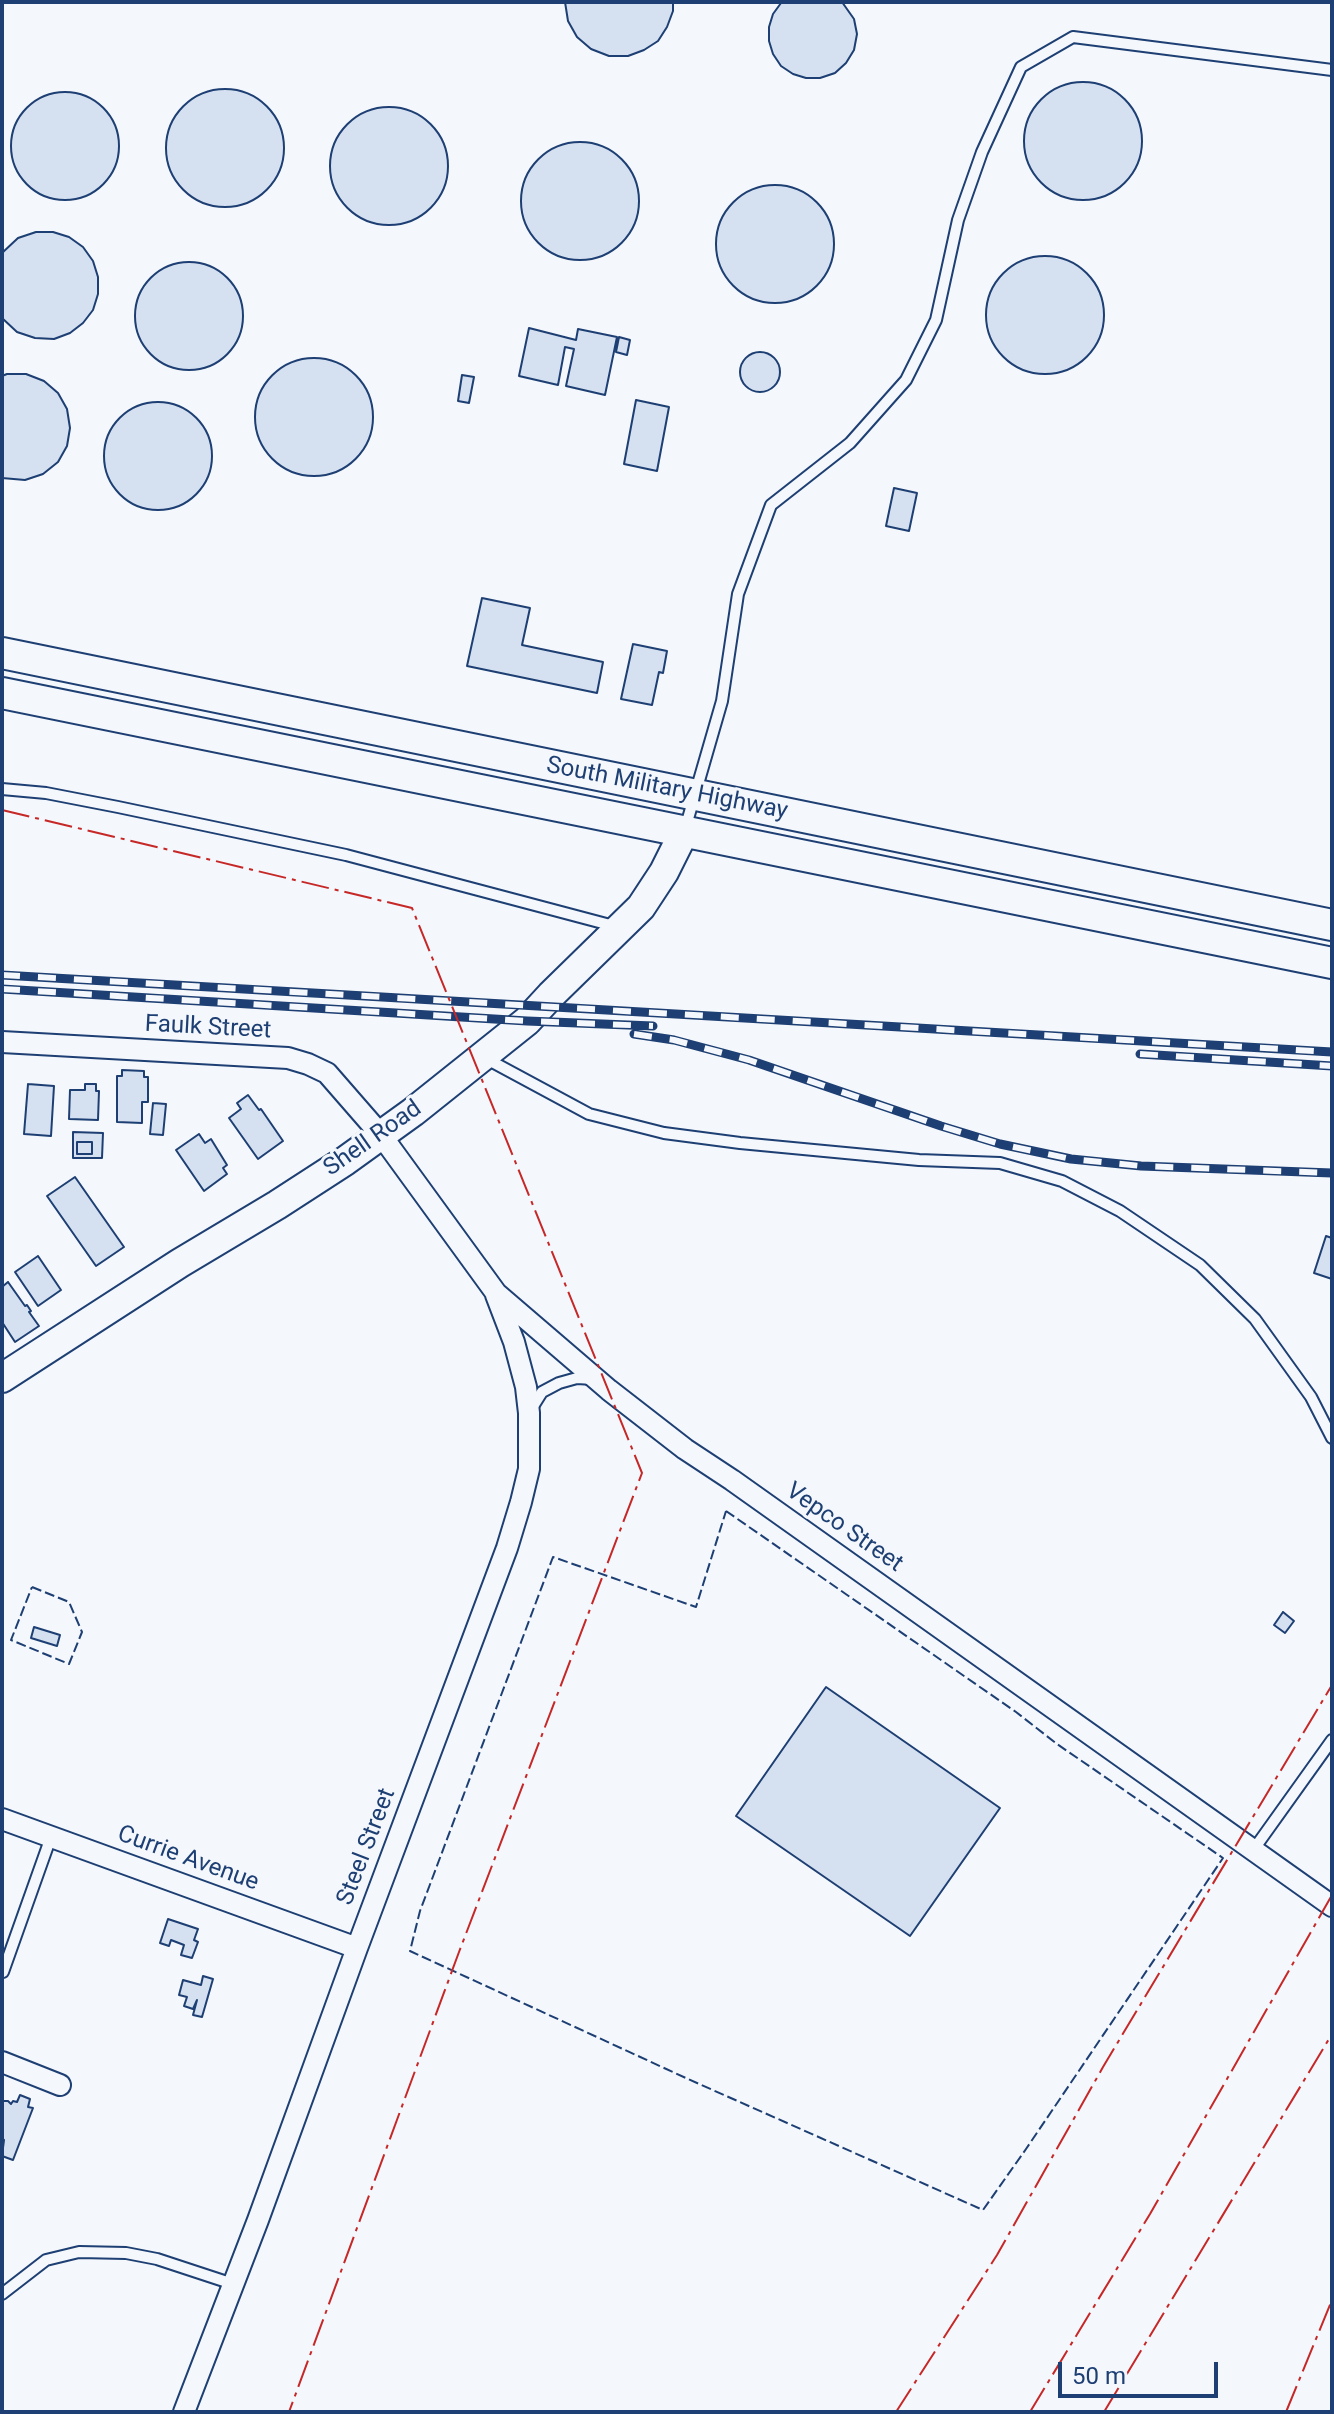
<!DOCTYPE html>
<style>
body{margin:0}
#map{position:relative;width:1334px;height:2414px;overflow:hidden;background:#f4f7fb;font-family:Roboto,sans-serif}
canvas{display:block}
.frame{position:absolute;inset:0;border:4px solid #1d3f73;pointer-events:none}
.scale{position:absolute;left:1058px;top:2362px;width:160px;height:36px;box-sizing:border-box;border:4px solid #1d3f73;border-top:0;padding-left:10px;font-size:24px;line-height:28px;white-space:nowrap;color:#1d3f73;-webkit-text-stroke:6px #f4f7fb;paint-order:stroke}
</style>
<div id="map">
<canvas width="1334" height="2414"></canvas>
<div class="frame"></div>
<div class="scale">50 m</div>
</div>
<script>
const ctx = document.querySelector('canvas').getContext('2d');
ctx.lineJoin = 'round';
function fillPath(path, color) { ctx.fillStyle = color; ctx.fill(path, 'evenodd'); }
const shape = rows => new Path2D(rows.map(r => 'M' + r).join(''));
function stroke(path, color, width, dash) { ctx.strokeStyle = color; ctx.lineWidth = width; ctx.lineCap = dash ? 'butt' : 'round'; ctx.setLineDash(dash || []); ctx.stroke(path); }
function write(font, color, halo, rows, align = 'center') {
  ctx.font = font + ' Roboto,sans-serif'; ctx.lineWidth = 6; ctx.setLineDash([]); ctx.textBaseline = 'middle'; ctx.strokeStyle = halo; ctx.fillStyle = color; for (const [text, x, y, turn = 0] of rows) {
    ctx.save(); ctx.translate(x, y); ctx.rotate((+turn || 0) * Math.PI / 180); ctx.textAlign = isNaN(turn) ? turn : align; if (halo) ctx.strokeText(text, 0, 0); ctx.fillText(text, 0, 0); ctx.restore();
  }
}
const building = shape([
 [565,2,673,2,673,11,667,27,658,41,644,50,628,56,609,56,591,49,577,37,568,21,565,2],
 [842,2,854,19,857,34,854,50,846,63,835,73,820,78,806,78,793,74,781,66,773,54,769,41,769,27,773,14,781,3,842,2],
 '1024 141a59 59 0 1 1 118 0a59 59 0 1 1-118 0Z',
 '166 148a59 59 0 1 1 118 0a59 59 0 1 1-118 0Z',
 '11 146a54 54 0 1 1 108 0a54 54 0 1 1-108 0Z',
 '330 166a59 59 0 1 1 118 0a59 59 0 1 1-118 0Z',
 '521 201a59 59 0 1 1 118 0a59 59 0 1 1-118 0Z',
 '716 244a59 59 0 1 1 118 0a59 59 0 1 1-118 0Z',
 [36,232,53,232,69,237,83,247,93,261,98,277,98,294,93,310,83,323,70,333,54,339,35,338,17,332,2,318,2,253,18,238,36,232],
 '986 315a59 59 0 1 1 118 0a59 59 0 1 1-118 0Z',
 '135 316a54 54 0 1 1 108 0a54 54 0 1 1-108 0Z',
 [529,328,576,340,578,329,617,337,605,395,566,386,574,349,565,347,558,385,519,376,529,328],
 [619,337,630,340,627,355,616,352,619,337],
 '740 372a20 20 0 1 1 40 0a20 20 0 1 1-40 0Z',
 '255 417a59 59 0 1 1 118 0a59 59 0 1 1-118 0Z',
 [7,374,26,374,44,381,58,393,67,409,70,428,67,446,58,462,43,474,25,480,2,478,2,376,7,374],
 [462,375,474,377,469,403,458,401,462,375],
 [636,400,669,407,657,471,624,464,636,400],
 '104 456a54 54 0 1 1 108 0a54 54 0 1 1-108 0Z',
 [894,488,917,493,909,531,886,526,894,488],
 [482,598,530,608,522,645,603,662,597,693,467,666,482,598],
 [633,644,667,651,663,673,659,672,652,705,621,699,633,644],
 [122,1070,144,1071,144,1077,148,1077,148,1102,142,1102,142,1123,117,1122,117,1076,122,1076,122,1070],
 [28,1084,54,1086,51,1136,24,1134,28,1084],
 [85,1084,96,1084,96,1091,99,1091,98,1120,69,1119,70,1090,85,1090,85,1084],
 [248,1095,259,1110,261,1109,283,1141,258,1159,229,1118,241,1109,237,1103,248,1095],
 [153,1103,166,1104,163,1135,150,1134,153,1103],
 [73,1132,103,1133,102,1158,73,1158,73,1132],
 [77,1142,92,1142,92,1154,77,1154,77,1142],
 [199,1134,205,1143,211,1139,227,1165,223,1168,227,1174,204,1191,176,1150,199,1134],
 [77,1142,92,1142,92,1154,77,1154,77,1142],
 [75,1177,124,1247,96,1266,47,1196,75,1177],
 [1326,1236,1332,1238,1332,1279,1314,1273,1326,1236],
 [38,1256,61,1290,38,1306,15,1272,38,1256],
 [8,1282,25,1306,27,1305,31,1311,29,1312,39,1326,15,1342,2,1322,2,1287,8,1282],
 [1283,1612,1294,1621,1285,1633,1274,1625,1283,1612],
 [34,1627,60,1635,57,1646,31,1638,34,1627],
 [826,1687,1000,1808,910,1936,736,1816,826,1687],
 [168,1919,198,1929,194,1940,198,1942,192,1958,181,1955,184,1945,171,1940,169,1946,160,1943,168,1919],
 [203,1976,213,1979,202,2017,193,2015,197,2000,193,2009,184,2006,187,1997,179,1995,183,1980,201,1985,203,1976],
 [20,2095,30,2099,28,2107,33,2108,13,2160,2,2156,4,2140,2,2139,2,2101,8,2101,11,2104,13,2101,17,2102,20,2095]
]);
fillPath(building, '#d5e0f0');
stroke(building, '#1d3f73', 2);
const lane = shape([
 [2,789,46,793,118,807,346,855,614,926],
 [685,829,722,701,738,594,771,505,850,443,906,380,936,320,958,220,982,152,1021,67,1073,37,1332,70],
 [485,1058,589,1114,664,1133,740,1143,919,1160,1000,1163,1062,1181,1120,1211,1200,1265,1255,1319,1311,1397,1332,1438],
 [530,1411,542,1392,559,1383,577,1378,593,1379],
 [1254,1849,1332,1740],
 [3,1972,51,1837],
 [2,2294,46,2260,79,2252,126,2253,157,2259,233,2284]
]);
const street = shape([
 [2,1042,288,1058,308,1064,327,1073,381,1135,496,1293,609,1390,685,1449,732,1480,1332,1906],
 [2,1819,357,1948],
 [2,2062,60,2085],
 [184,2412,258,2220,357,1948,507,1548,521,1502,529,1469,529,1413,526,1387,514,1342,496,1295]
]);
const secondary = shape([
 [2,1378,180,1263,277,1205,345,1161,413,1112,527,1021,551,995,641,907,664,872,684,832]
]);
const primary = shape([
 [2,653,1332,925],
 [2,693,1332,963]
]);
stroke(lane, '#1d3f73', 14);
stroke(street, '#1d3f73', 24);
stroke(secondary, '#1d3f73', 32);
stroke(primary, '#1d3f73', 34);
stroke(lane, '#f4f7fb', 10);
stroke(street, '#f4f7fb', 20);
stroke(secondary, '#f4f7fb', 28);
stroke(primary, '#f4f7fb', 30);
const rail = shape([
 [2,975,1332,1052],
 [2,989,527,1021,653,1026],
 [634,1034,674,1040,749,1060,941,1126,1000,1144,1071,1159,1141,1166,1332,1173],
 [1140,1054,1332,1066]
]);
stroke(rail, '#1d3f73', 9);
stroke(rail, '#f4f7fb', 6, [18]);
stroke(shape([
 [726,1511,1016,1712,1057,1744,1223,1858,1026,2149,983,2210,688,2079,410,1951,420,1911,553,1557,696,1607,726,1511],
 [32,1587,69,1602,82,1632,69,1664,11,1640,32,1587]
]), '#1d3f73', 2, [10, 4]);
stroke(shape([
 [2,810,412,908,642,1473,459,1952,289,2412],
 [896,2412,997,2255,1103,2067,1332,1685],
 [1030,2412,1150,2214,1332,1895],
 [1104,2412,1332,2034],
 [1286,2412,1332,2300]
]), '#c62828', 2, [28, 6, 4, 6]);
write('24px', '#1d3f73', '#f4f7fb', [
 ["South Military Highway",667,789,11],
 ["Faulk Street",208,1028,3],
 ["Shell Road",373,1139,-35],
 ["Vepco Street",844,1528,35],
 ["Steel Street",367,1847,-69],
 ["Currie Avenue",188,1859,20]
]);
</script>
